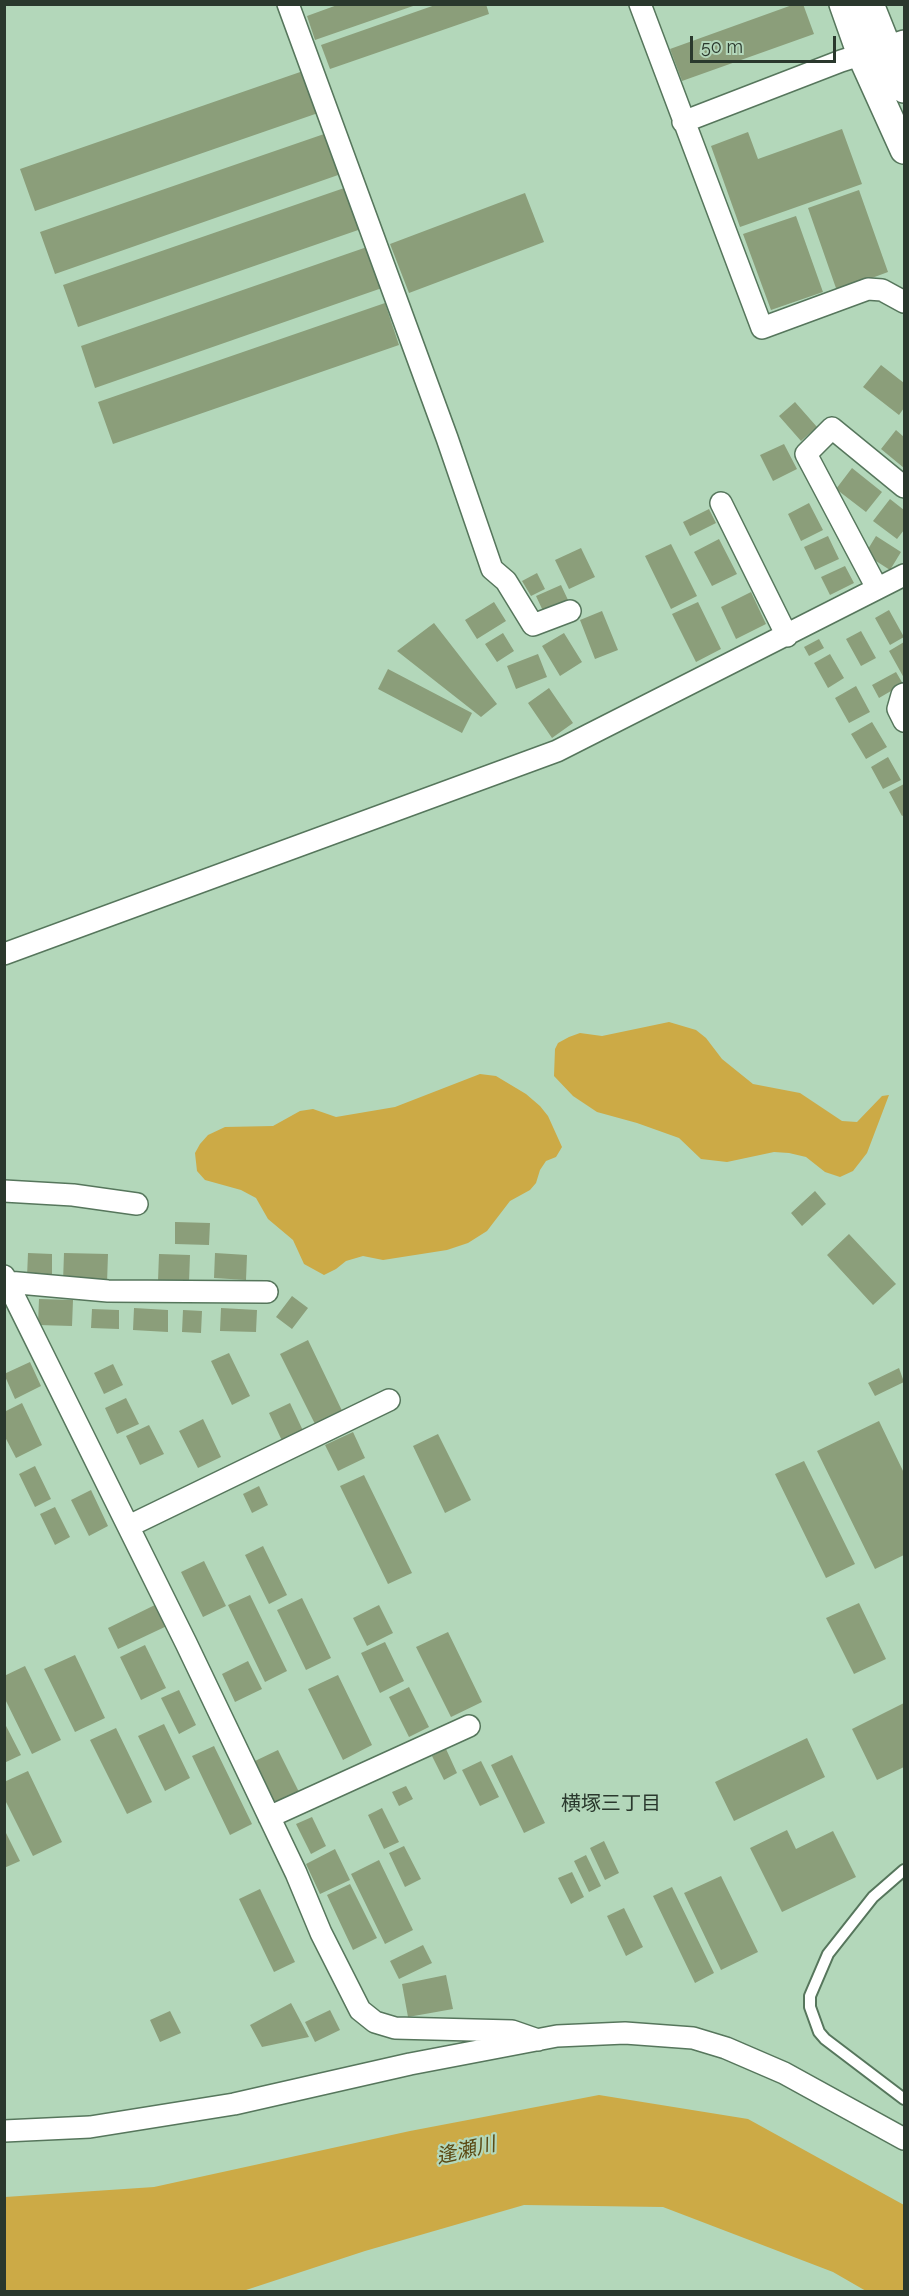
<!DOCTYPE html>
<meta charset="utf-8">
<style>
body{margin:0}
#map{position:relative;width:909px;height:2296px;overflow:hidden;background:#b3d7ba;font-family:Raleway,sans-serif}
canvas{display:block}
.frame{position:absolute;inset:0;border:6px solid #2a382d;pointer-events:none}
.scale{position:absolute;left:690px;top:36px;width:146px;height:27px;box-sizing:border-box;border:3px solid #2a382d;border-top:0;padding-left:8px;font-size:18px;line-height:21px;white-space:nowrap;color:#2a382d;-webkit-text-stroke:4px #b3d7ba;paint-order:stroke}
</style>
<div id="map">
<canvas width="909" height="2296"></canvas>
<div class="frame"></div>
<div class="scale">50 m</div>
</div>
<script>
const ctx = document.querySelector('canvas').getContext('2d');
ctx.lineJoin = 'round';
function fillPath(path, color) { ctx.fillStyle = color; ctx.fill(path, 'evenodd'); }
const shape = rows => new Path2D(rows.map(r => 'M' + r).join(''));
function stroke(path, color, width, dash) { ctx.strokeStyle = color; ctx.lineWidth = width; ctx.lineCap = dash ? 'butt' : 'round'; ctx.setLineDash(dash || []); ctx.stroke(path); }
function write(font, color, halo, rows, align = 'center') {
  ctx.font = font + ' Raleway,"Noto Sans JP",sans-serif'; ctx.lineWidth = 4.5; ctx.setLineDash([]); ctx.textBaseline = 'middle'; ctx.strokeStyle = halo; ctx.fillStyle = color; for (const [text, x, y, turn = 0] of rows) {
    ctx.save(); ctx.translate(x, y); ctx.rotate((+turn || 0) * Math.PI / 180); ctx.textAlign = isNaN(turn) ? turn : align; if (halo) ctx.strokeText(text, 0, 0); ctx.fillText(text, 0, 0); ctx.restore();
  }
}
fillPath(shape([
 [669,1022,696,1030,706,1038,722,1059,753,1084,800,1093,842,1121,857,1122,882,1096,889,1095,867,1153,853,1171,840,1177,825,1172,806,1157,789,1153,774,1152,727,1162,701,1159,679,1138,637,1123,597,1112,573,1096,554,1076,555,1049,558,1043,569,1037,580,1033,602,1036],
 [480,1074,496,1076,526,1094,540,1106,548,1116,562,1147,556,1157,546,1161,540,1170,536,1183,530,1190,510,1201,487,1231,468,1243,447,1250,383,1260,363,1256,346,1261,336,1269,324,1275,304,1264,293,1240,268,1219,256,1198,241,1190,205,1180,197,1171,195,1153,200,1144,208,1135,225,1127,273,1126,300,1111,313,1109,336,1117,395,1107],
 [599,2095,748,2119,904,2205,904,2291,866,2291,833,2272,663,2207,524,2205,365,2251,243,2291,5,2291,5,2197,154,2187,410,2131]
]), '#ccaa46');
fillPath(shape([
 [340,4,416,4,416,5,315,40,307,16],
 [438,4,486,4,489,14,330,69,321,45],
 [795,4,803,4,814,34,682,81,670,49],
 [306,70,321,112,35,211,20,169],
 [842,129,862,184,740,227,711,146,748,132,758,159],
 [327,133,341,174,55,274,40,232],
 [350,186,364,228,78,327,63,285],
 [859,190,888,272,837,291,808,208],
 [525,193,544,242,409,293,390,244],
 [796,216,823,292,771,310,743,234],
 [367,247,382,288,95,388,81,346],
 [385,303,399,345,113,444,98,402],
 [881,365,904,383,904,408,899,415,863,387],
 [795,402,817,427,801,441,779,416],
 [896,430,904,437,904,468,881,449],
 [784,444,797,469,773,481,760,455],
 [852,468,882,492,866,512,836,489],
 [890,499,904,510,904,530,897,539,873,521],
 [809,503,823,530,801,541,788,514],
 [709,509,716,523,690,536,683,522],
 [828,536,839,559,815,570,804,547],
 [876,536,901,552,890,570,865,554],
 [719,539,737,574,712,586,694,552],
 [671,544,697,596,671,609,645,556],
 [581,548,595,577,569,589,555,560],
 [845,566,854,583,830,595,821,577],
 [537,573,545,589,531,596,522,581],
 [561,585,568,600,543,611,536,596],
 [751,592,766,624,736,639,721,607],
 [494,602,506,621,477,639,465,620],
 [698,602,721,649,696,662,672,614],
 [889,610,904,637,890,645,875,618],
 [602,611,618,650,595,659,580,620],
 [434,623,497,704,481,717,397,651],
 [861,631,876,658,861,666,846,639],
 [503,633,514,651,497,662,485,644],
 [564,633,582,662,560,676,542,646],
 [819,639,824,648,809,656,804,647],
 [904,642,904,678,889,651],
 [538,654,547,677,516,689,507,666],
 [830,654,844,678,828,688,814,663],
 [388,669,472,713,462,733,378,689],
 [896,672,903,684,879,698,872,685],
 [856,686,870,712,849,723,835,698],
 [549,688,573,723,552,738,528,703],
 [872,722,887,747,866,759,851,734],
 [888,757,901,780,883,789,871,767],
 [904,784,904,815,902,816,889,792],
 [815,1191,826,1204,802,1226,791,1213],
 [175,1222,210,1223,209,1245,175,1244],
 [849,1234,896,1284,873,1305,827,1255],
 [28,1253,52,1254,52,1278,27,1277],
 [64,1253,108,1254,107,1283,63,1282],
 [215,1253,247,1255,246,1280,214,1278],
 [159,1254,190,1255,189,1282,158,1281],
 [292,1296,308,1308,292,1329,276,1317],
 [39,1299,73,1300,72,1326,38,1325],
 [134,1308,168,1310,168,1332,133,1330],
 [221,1308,257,1310,256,1332,220,1331],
 [92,1309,119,1310,119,1329,91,1328],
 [183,1310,202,1311,201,1333,182,1332],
 [308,1340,346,1419,319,1432,280,1354],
 [229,1353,250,1396,232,1405,211,1361],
 [30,1362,41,1386,15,1399,4,1374],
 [113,1364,123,1385,104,1394,94,1373],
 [899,1368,904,1382,875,1396,868,1383],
 [126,1398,139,1424,117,1434,105,1408],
 [22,1403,42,1445,16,1458,4,1435,4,1412],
 [290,1403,306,1437,285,1447,269,1413],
 [203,1419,221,1457,198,1468,179,1431],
 [879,1421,904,1473,904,1555,875,1569,817,1451],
 [149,1425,164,1454,140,1465,126,1436],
 [353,1432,365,1458,338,1471,325,1445],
 [438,1434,471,1500,445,1513,413,1446],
 [804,1461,855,1564,826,1578,775,1474],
 [35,1466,51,1499,35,1507,19,1474],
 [364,1475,412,1573,388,1584,340,1486],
 [259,1486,268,1505,252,1513,243,1494],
 [91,1490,108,1526,89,1536,71,1500],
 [55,1507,70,1537,55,1545,40,1514],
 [263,1546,287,1595,269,1604,245,1555],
 [204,1561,226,1606,203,1617,181,1572],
 [250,1595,287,1671,265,1682,228,1605],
 [302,1598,331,1658,306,1670,277,1610],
 [159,1603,169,1625,118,1649,108,1628],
 [859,1603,886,1659,854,1674,826,1618],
 [379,1605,393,1633,367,1646,353,1618],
 [448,1632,482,1702,451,1717,416,1647],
 [385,1642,404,1681,380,1693,361,1653],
 [145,1645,166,1688,141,1700,120,1657],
 [75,1655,105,1718,75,1732,44,1669],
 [248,1661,262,1689,235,1702,222,1674],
 [25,1666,61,1740,32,1754,4,1697,4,1676],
 [338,1675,372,1745,343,1760,308,1689],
 [409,1687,429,1727,409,1737,389,1697],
 [179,1690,196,1725,179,1734,161,1698],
 [904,1703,904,1767,877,1780,852,1729],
 [4,1722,21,1755,4,1763],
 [164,1724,190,1778,165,1791,138,1736],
 [116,1728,152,1802,127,1814,90,1740],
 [807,1738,825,1777,734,1821,715,1782],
 [214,1746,252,1824,230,1835,192,1756],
 [446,1749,457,1773,444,1780,432,1756],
 [278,1750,300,1794,276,1805,255,1761],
 [512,1755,545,1823,524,1833,491,1765],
 [481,1761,499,1797,480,1806,462,1770],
 [28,1771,62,1842,33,1856,4,1798,4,1782],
 [406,1786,413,1799,399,1806,392,1792],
 [382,1808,399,1842,384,1849,368,1815],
 [312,1817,326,1846,311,1854,296,1824],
 [4,1829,20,1861,4,1868],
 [787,1830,796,1849,833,1831,856,1877,782,1912,750,1848],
 [604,1841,619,1873,605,1880,590,1848],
 [404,1846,421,1879,405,1887,389,1853],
 [335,1849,350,1880,320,1894,306,1864],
 [586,1855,601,1886,589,1892,574,1861],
 [379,1860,413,1930,385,1944,351,1874],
 [572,1872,584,1897,571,1904,558,1878],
 [721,1876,758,1952,721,1970,684,1893],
 [350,1884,377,1938,353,1950,327,1895],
 [672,1887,714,1973,695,1983,653,1896],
 [260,1889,295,1962,274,1972,239,1899],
 [624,1908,643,1947,626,1956,607,1916],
 [423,1945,432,1963,399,1979,390,1961],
 [446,1975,453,2009,408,2017,402,1984],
 [291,2003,309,2037,262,2047,250,2025],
 [330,2010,340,2030,315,2042,305,2022],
 [170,2011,181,2033,160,2042,150,2020]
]), '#8b9e7a');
const service = shape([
 [904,1870,873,1897,828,1954,810,1996,810,2007,819,2032,825,2039,904,2099]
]);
const minor = shape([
 [288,4,447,438,492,569,506,581,533,625,570,611],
 [640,4,762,328,868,289,882,290,904,302],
 [683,122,841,61,904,41],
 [721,503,787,636],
 [877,588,806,454,832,428,904,487],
 [904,694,902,695,898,709,904,721],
 [4,954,557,751,904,575],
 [4,1191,73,1195,137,1204],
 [4,1276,186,1643,296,1873,321,1933,360,2010,375,2022,395,2028,512,2031,538,2040],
 [7,1282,108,1291,267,1292],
 [129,1526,389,1400],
 [269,1817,469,1726],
 [4,2131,90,2127,234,2104,410,2064,557,2036,625,2033,693,2038,726,2048,784,2073,904,2139]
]);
const tertiary = shape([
 [843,4,861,55,904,150],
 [870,4,904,89]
]);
stroke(service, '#56765c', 14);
stroke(minor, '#56765c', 24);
stroke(tertiary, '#56765c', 30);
stroke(service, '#fff', 10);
stroke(minor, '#fff', 21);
stroke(tertiary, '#fff', 27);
write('20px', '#2a382d', '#b3d7ba', [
 ["横塚三丁目",611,1804]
]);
write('italic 20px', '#5b4a14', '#b3d7ba', [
 ["逢瀬川",466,2151,-13]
]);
</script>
